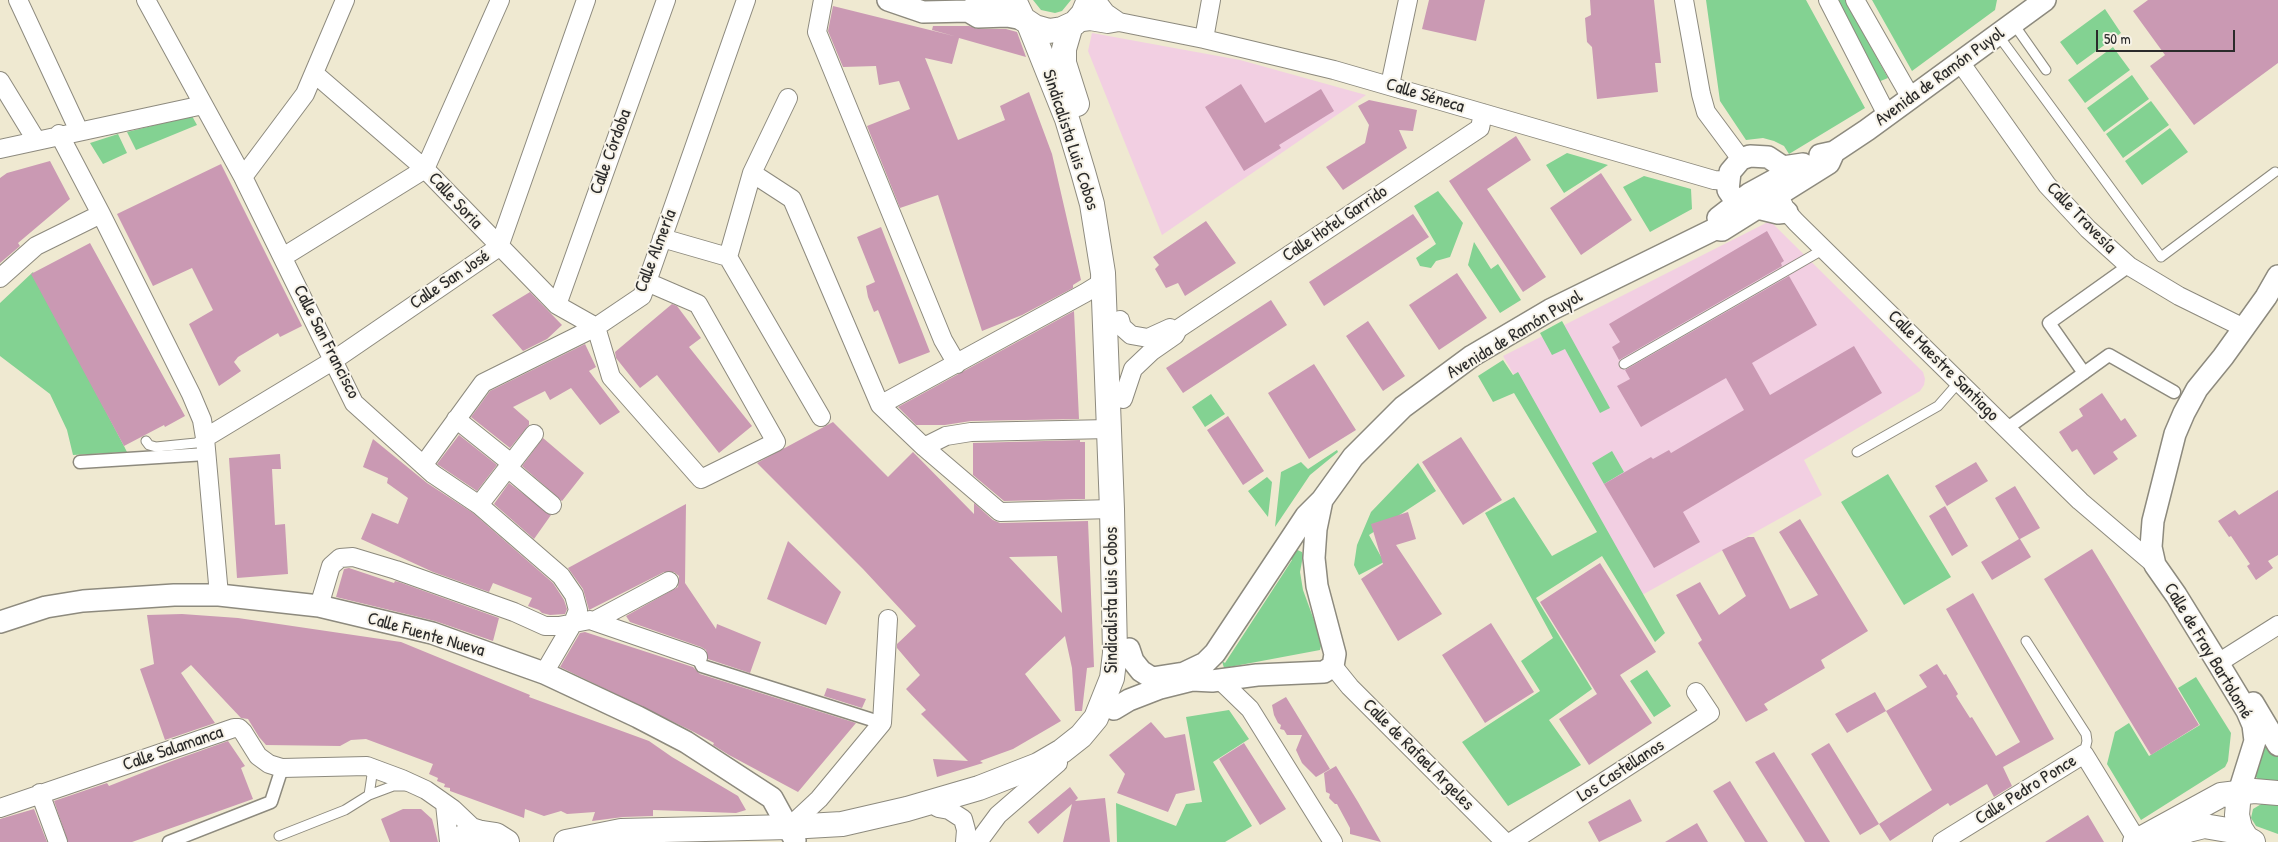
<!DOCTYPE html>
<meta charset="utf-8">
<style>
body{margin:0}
#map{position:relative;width:2278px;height:842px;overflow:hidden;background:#efe9d1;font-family:"Patrick Hand",sans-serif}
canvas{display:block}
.scale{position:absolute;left:2096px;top:30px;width:139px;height:22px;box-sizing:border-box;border:2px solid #2b2b2b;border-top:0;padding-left:6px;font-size:15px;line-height:18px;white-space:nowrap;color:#2b2b2b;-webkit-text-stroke:4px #f7f3e8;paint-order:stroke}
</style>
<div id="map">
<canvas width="2278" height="842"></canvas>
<div class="scale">50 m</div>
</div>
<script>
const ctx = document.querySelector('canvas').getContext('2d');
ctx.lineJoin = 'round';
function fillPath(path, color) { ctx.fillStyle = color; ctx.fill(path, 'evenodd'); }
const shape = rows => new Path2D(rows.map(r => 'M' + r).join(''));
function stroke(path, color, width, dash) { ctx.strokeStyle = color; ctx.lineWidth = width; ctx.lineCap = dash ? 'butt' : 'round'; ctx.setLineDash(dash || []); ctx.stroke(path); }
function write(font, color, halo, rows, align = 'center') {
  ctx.font = font + ' "Patrick Hand",sans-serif'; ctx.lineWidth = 4; ctx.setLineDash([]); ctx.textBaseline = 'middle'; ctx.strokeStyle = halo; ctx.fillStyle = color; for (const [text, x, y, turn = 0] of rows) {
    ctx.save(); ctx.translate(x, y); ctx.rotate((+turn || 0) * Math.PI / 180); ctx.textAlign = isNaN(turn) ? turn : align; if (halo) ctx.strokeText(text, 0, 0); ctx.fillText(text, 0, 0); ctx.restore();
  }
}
fillPath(shape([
 [1092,33,1240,60,1366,95,1162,235,1088,51],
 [1770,221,1923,372,1925,379,1924,385,1920,391,1804,460,1822,495,1642,595,1503,356]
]), '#f2cfe2');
fillPath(shape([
 [1033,0,1071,0,1062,11,1055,13,1041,10],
 [1706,0,1806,0,1865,108,1789,154,1784,146,1774,141,1763,138,1746,140,1720,101],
 [1837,0,1845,0,1888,78,1878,82],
 [1872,0,1997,0,1995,10,1912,71],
 [2105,9,2121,33,2077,65,2060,42],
 [2113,47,2130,70,2085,103,2068,80],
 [2132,75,2149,99,2104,132,2087,108],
 [2151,101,2169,125,2123,158,2106,134],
 [192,116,197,125,136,150,127,132],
 [2170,128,2188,152,2142,185,2125,161],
 [118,134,127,153,103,164,90,143],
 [1567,153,1608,165,1564,193,1546,165],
 [1644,176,1691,189,1692,209,1650,232,1623,187],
 [1438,191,1463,223,1450,257,1436,261,1431,268,1420,266,1416,258,1436,244,1414,206],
 [1474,242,1491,269,1498,264,1521,300,1500,313,1468,265],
 [33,272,124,446,127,452,73,455,67,430,50,394,0,356,0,303],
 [1562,321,1610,408,1600,413,1565,349,1552,355,1540,333],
 [1503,360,1513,375,1518,372,1665,633,1655,642,1602,556,1536,598,1592,689,1549,720,1581,765,1508,806,1462,742,1540,691,1521,661,1553,638,1485,513,1514,497,1552,556,1597,532,1514,393,1493,402,1478,376],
 [1211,394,1225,414,1205,427,1192,407],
 [1337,450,1338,452,1310,475,1275,527,1281,472,1301,462,1308,469],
 [1612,451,1624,472,1604,484,1592,463],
 [1418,463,1436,491,1369,535,1384,562,1359,575,1354,565,1357,545,1371,512],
 [1888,474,1951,577,1904,605,1841,502],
 [1267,477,1272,482,1268,517,1248,491],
 [1295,549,1302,552,1303,556,1300,572,1303,590,1322,642,1320,650,1224,668,1222,661,1225,663,1283,574,1292,560,1289,557],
 [1647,670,1671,706,1654,717,1630,681],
 [2196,677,2231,733,2228,761,2225,767,2141,820,2107,764,2115,732,2129,723,2149,756,2200,725,2178,688],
 [1229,710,1249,739,1213,762,1252,826,1225,842,1117,842,1116,803,1176,826,1186,804,1202,802,1186,717],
 [2261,741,2272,746,2278,757,2278,782,2259,780,2253,774],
 [2263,803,2278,805,2278,834,2256,826,2251,818,2253,809]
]), '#83d292');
fillPath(shape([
 [1429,0,1485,0,1476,41,1422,29],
 [1590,0,1654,0,1661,63,1655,63,1658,92,1597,99,1592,47,1587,42,1585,18,1591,15],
 [2148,0,2278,0,2278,63,2194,125,2150,66,2165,55,2133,11],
 [833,6,954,36,932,30,933,26,969,26,978,29,1006,29,1017,32,1026,57,959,38,952,64,925,58,958,140,1005,120,1000,106,1029,92,1052,154,1081,280,1073,285,1073,288,1022,315,982,331,938,195,900,208,867,126,910,109,899,81,879,85,876,66,843,67,828,31],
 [1241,84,1265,123,1321,89,1334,111,1279,145,1281,148,1244,171,1205,107],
 [1369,100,1417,110,1413,131,1399,130,1407,148,1343,190,1326,167,1365,143,1369,125,1358,106],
 [1516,136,1531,160,1487,189,1546,277,1523,292,1449,181],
 [50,161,70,199,18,243,20,246,0,263,0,178,7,173],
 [221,164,302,326,280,337,278,333,238,357,234,362,241,371,219,386,189,324,213,310,192,268,153,286,117,214],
 [1601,173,1632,220,1581,255,1550,208],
 [1413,214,1429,237,1324,306,1309,282],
 [1206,221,1236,263,1185,296,1178,283,1166,288,1155,269,1159,265,1153,257],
 [881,227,930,352,899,364,878,310,874,312,868,297,866,286,875,282,857,237],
 [1767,231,1784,261,1781,263,1782,266,1619,360,1612,347,1620,342,1609,324],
 [90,243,185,416,165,427,164,425,124,446,31,274],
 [1457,273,1487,318,1439,350,1409,305],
 [1789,276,1817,325,1752,363,1770,395,1854,346,1882,393,1683,512,1700,542,1654,568,1604,484,1651,457,1653,459,1669,450,1671,453,1744,410,1726,378,1641,427,1617,386,1630,379,1625,370],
 [530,292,562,325,547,339,523,351,492,315],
 [1271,300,1287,325,1183,393,1166,368],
 [672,304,677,306,701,338,689,347,752,426,719,453,657,375,640,388,616,358,615,352],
 [1074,311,1079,419,971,421,945,425,916,425,898,407],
 [1368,321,1405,376,1383,391,1346,336],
 [585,344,596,367,589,371,620,412,600,425,571,388,550,400,545,391,513,407,529,421,529,425,510,448,471,417,490,391],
 [1314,364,1356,430,1309,459,1268,393],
 [2102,393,2121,421,2125,418,2137,436,2113,452,2118,459,2094,475,2077,449,2072,452,2059,432,2083,416,2079,409],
 [1228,416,1264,471,1243,485,1207,430],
 [833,422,888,477,913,452,974,514,974,503,993,520,1000,523,1088,521,1094,667,1087,668,1082,711,1075,711,1072,668,1065,636,1025,674,1061,721,1013,749,980,761,983,763,937,777,933,759,968,761,921,714,926,710,906,689,920,675,897,648,897,644,916,626,863,569,757,463],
 [1057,556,1062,613,1009,557],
 [459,435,497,465,477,491,437,464],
 [1461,437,1502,500,1463,525,1422,462],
 [543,438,584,473,562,501,522,466],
 [373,439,427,483,473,513,553,583,564,600,567,609,565,614,550,615,542,613,539,610,528,606,532,598,493,583,489,592,433,572,361,539,372,513,398,524,408,498,387,483,388,478,363,467],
 [1080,440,1080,442,1085,442,1085,499,1004,501,973,475,973,443],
 [280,454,281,469,272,469,275,525,285,524,288,574,237,578,229,458],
 [1976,462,1988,481,1947,506,1935,486],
 [509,483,551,515,534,539,494,504],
 [2015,486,2040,528,2020,539,2031,557,1992,580,1981,562,2019,539,1995,498],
 [2278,490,2278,555,2268,561,2273,568,2256,580,2247,566,2250,564,2231,536,2229,537,2218,521,2235,510,2239,515],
 [686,504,685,583,716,629,717,624,761,642,750,673,708,659,706,650,701,647,630,622,626,616,678,587,679,576,674,572,664,572,589,610,583,589,568,568],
 [1945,506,1968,546,1952,556,1929,516],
 [1408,512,1416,539,1396,545,1442,614,1398,641,1361,579,1383,564,1371,524],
 [1800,519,1868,631,1821,660,1825,668,1764,704,1768,710,1746,722,1698,643,1702,640,1676,595,1700,582,1719,615,1746,596,1722,550,1748,537,1754,537,1790,609,1818,595,1779,532],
 [788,541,841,592,826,625,767,599],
 [2092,549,2199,725,2151,755,2044,579],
 [1600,563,1656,652,1620,675,1652,723,1589,765,1559,719,1597,694,1540,602],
 [349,568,394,583,395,581,399,582,499,618,493,641,435,621,336,597,344,569],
 [1973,593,2054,739,2003,767,2012,786,1994,797,1987,784,1950,806,1948,803,1890,841,1879,824,1932,790,1886,711,1927,687,1919,675,1937,664,1944,675,1946,674,1958,694,1956,696,1970,718,1972,717,1996,756,2020,742,1946,609],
 [182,614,238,618,401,642,530,695,529,697,649,741,672,757,738,796,746,810,736,813,653,810,653,816,623,817,592,821,595,812,567,814,561,811,544,816,525,809,524,818,450,791,450,788,444,787,445,784,437,781,438,778,429,774,433,764,366,739,351,740,340,746,266,745,259,737,248,719,241,718,191,665,181,673,215,723,165,740,140,669,154,664,147,615],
 [1491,623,1534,692,1485,723,1442,655],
 [585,632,693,667,700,674,856,723,798,792,729,755,713,745,714,743,692,731,560,667,580,633],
 [827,688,866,699,862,708,824,696],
 [1875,692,1886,711,1847,733,1835,714],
 [1286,697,1330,769,1316,777,1302,763,1296,750,1302,735,1287,735,1284,730,1280,729,1281,725,1278,723,1274,715,1272,705],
 [1151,722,1165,738,1185,734,1195,790,1176,794,1168,812,1117,793,1125,774,1109,755],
 [228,741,245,766,241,768,253,799,132,842,68,842,54,801,107,783,109,786,172,761],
 [1244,743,1286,809,1260,825,1219,759],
 [1829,743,1879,824,1860,835,1811,754],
 [1774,752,1801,795,1830,842,1805,842,1755,762],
 [1336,766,1358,802,1381,842,1350,834,1350,828,1337,804,1335,804,1329,798,1330,794,1326,792,1324,773],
 [1730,781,1756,823,1768,842,1745,842,1713,791],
 [1070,787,1078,798,1075,801,1105,798,1110,842,1063,842,1072,804,1038,834,1028,822],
 [1630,799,1642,821,1599,842,1588,822],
 [34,809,47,842,0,842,0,819],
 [403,809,421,809,432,819,438,842,390,842,381,819],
 [2088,815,2104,842,2045,842],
 [1697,823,1708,842,1665,842]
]), '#ca99b3');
const service = shape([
 [2013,23,2046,70],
 [1998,35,2161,257,2275,172],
 [1624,364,1824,249],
 [146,441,149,445,156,447,196,443,205,438],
 [1857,452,1938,406,1959,382],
 [2026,641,2086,734,2087,741,2084,754],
 [368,768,372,775,369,795,393,786,407,786],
 [279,836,345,810,369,795]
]);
const pedestrian = shape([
 [2084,373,2049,323,2129,266],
 [2006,429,2109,355,2174,392],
 [80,462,206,454],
 [698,657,702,666,882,723],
 [169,842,271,802,282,768]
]);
const minor = shape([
 [18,0,79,131],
 [146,0,243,177,354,403,433,474,479,505,561,576,574,595,578,610,572,625,544,673],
 [823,0,817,32,943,340,957,364],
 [1096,0,1106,13,1119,22],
 [1684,0,1701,94,1706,112,1741,159],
 [1828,0,1887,115],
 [1855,0,1911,98],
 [1075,23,1090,21,1108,24,1119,22,1204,39,1334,70,1714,180,1728,181],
 [1204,39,1211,0],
 [1960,62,2047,185,2088,229,2129,266,2179,296,2244,328],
 [315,74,425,169,557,305,596,327,611,377,701,479,776,442,698,304,647,282],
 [0,81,36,140],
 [1390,85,1408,0],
 [59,134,101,214,191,394,202,420,205,438,219,595],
 [0,149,203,105],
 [752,173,792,199,880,405,924,447,1000,512,1112,509],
 [243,177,305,94,345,0],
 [1781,200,1787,212,1796,222,2080,501,2155,565],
 [662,238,728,257,821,417],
 [283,257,425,169,500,0],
 [728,257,752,173,788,98],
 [0,278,36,246,101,214],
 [557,305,666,0],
 [1120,320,1122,327,1131,335,1148,338,1170,328],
 [1123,399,1133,369,1152,351,1175,335,1178,329,1480,128,1483,113],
 [880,405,1085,293,1098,285,1103,273],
 [456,419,511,463],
 [205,438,334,360,499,247,586,0],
 [924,447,946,436,971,432,1109,429],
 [424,464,483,383,596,327,642,296,746,0],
 [508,468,552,505],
 [479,505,534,434],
 [319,606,331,566,340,558,353,557,396,570,514,612,545,626,559,626,590,620,698,657],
 [594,621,669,581],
 [2218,663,2278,625],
 [1333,666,1350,687,1505,842],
 [1220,680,1250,709,1333,842],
 [40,793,58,842],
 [445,804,449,842],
 [0,808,234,728,239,728,243,732,258,756,269,764,282,768,367,766,402,779,426,790,453,809,472,827,486,832],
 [938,808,949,810,963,819,966,830,965,842],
 [789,827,819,799,882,723,888,619],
 [978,842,998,815,1058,763],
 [1511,842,1710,713,1696,692],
 [1942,842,2084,754,2138,842]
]);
const tertiary = shape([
 [888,0,923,12,968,11,978,17,1007,16,1023,19],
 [968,11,977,6,996,0],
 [1820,155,1834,152,1867,130,2045,0],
 [1787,212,1778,213,1737,203,1728,190,1730,172,1741,159,1750,156,1768,157,1783,167,1803,164],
 [1718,218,1749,194,1791,171],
 [0,622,46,607,83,601,174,595,219,595,319,606,432,633,544,673,638,717,686,742,772,798,795,840],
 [1129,649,1133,661,1141,671,1152,678,1184,673,1205,663,1215,653,1306,516,1322,500,1353,457,1403,407,1472,356,1550,310,1715,229,1722,230,1829,163,1834,152],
 [2253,703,2278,745],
 [1114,709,1129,700,1160,688,1192,680,1212,681,1257,675,1324,672,1333,666,1335,654,1317,586,1314,558,1316,529,1322,500],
 [2239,792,2255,741,2253,725,2247,711,2218,663,2176,595,2155,565,2151,547,2153,521,2175,434,2184,413,2197,389,2223,357,2266,297,2278,276]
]);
const secondary = shape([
 [1014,0,1023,19,1035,27,1049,31,1062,29,1075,23,1083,14,1089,0],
 [1071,25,1064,49,1064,63,1077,104],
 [2239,792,2237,815,2240,828,2247,839],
 [455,842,466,835,476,832,496,835,507,842],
 [566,842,621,831,789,827,842,824,907,809,979,788,1038,765,1062,751,1081,736,1096,718,1112,678,1115,653,1112,509,1103,273,1092,204,1083,172,1067,119,1029,24],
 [2135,842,2221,795,2254,791,2278,793],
 [2165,842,2188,830,2204,826,2234,831,2253,842]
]);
stroke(service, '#8d8a7e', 11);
stroke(pedestrian, '#8d8a7e', 15);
stroke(minor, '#8d8a7e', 20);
stroke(tertiary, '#8d8a7e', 24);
stroke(secondary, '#8d8a7e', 26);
stroke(service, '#fff', 9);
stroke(pedestrian, '#fff', 12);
stroke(minor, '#fff', 18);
stroke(tertiary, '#fff', 21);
stroke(secondary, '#fff', 24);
write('18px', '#2b2b2b', '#f7f3e8', [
 ["Avenida de Ramón Puyol",1940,77,-36],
 ["Calle Séneca",1425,96,17],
 ["Sindicalista Luis Cobos",1070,140,72],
 ["Calle Córdoba",611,152,-70],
 ["Calle Soria",455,201,47],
 ["Calle Travesía",2081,218,46],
 ["Calle Hotel Garrido",1335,224,-34],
 ["Calle Almería",656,251,-69],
 ["Calle San José",450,280,-34],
 ["Avenida de Ramón Puyol",1515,335,-31],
 ["Calle San Francisco",326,342,63],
 ["Calle Maestre Santiago",1943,366,45],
 ["Sindicalista Luis Cobos",1112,600,-90],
 ["Calle Fuente Nueva",426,635,16],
 ["Calle de Fray Bartolomé",2208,651,59],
 ["Calle Salamanca",173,749,-19],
 ["Calle de Rafael Argeles",1418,755,45],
 ["Los Castellanos",1621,771,-33],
 ["Calle Pedro Ponce",2026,790,-32]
]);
</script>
